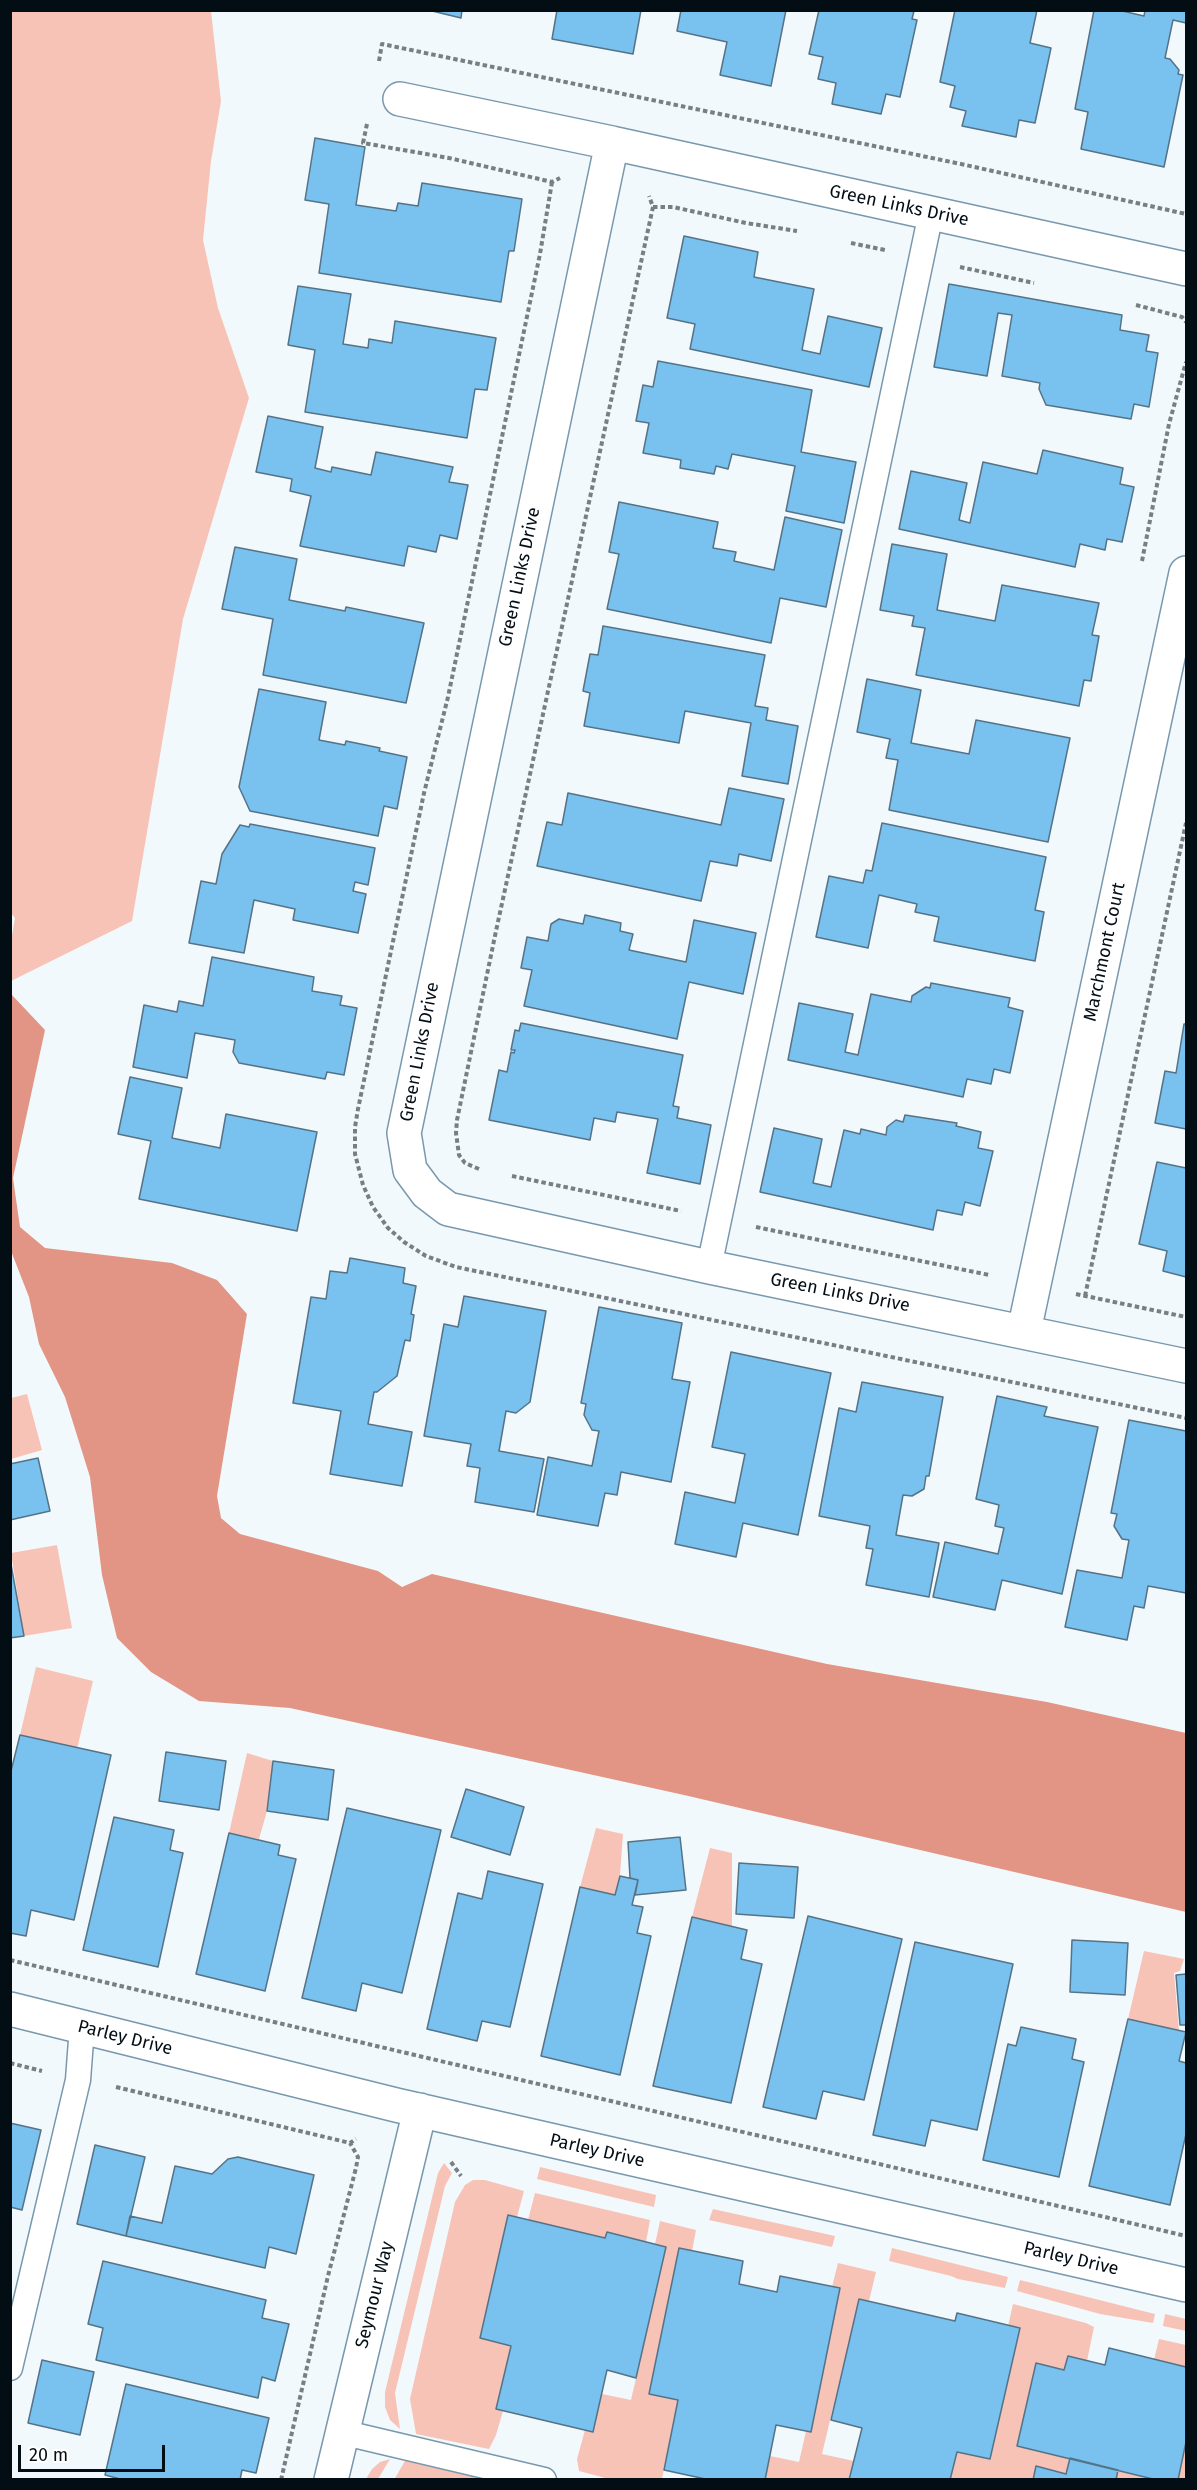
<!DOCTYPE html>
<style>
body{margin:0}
#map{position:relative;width:1197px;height:2490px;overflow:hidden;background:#f2f9fd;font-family:"Fira Sans",sans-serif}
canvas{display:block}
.frame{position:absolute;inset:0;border:12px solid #030d14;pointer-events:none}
.scale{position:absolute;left:18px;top:2445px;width:147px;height:27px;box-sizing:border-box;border:3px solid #030d14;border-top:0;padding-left:8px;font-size:18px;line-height:21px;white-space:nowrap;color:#030d14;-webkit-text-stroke:4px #fff;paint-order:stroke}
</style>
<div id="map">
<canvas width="1197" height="2490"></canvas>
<div class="frame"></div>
<div class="scale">20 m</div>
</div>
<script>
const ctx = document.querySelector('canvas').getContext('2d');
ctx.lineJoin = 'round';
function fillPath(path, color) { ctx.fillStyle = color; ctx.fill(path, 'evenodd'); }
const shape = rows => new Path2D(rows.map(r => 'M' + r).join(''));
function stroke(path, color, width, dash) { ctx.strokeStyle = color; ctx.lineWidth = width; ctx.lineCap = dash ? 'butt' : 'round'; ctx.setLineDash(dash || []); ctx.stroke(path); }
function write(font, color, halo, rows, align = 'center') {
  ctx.font = font + ' "Fira Sans",sans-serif'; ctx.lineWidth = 6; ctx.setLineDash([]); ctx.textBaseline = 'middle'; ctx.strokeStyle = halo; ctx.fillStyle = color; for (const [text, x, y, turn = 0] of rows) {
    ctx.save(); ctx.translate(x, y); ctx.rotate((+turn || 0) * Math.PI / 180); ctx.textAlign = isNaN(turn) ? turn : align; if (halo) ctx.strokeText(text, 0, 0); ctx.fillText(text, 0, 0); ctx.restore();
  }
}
fillPath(shape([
 [11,11,211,11,221,101,211,161,203,240,218,308,249,398,183,619,132,921,11,981,11,941,15,918,10,912],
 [27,1394,42,1450,11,1459,11,1398],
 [57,1545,72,1628,24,1636,11,1553],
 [36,1667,93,1681,77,1749,20,1735],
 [247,1753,273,1761,267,1811,259,1839,229,1833],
 [596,1828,623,1834,620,1875,615,1895,580,1887],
 [710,1848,732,1853,732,1927,692,1917],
 [1144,1951,1184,1959,1180,1971,1174,1973,1179,2031,1128,2019],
 [444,2163,452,2173,445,2186,395,2393,400,2429,390,2420,385,2407,385,2392,438,2173],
 [540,2167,656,2195,654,2207,537,2179],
 [473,2180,485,2180,524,2191,517,2217,508,2216,480,2337,511,2346,496,2409,503,2411,496,2435,489,2449,416,2434,410,2399,455,2202,465,2185],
 [535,2193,650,2220,646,2242,607,2233,605,2238,528,2220],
 [713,2209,835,2236,832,2247,709,2220],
 [660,2221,696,2230,692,2251,680,2248,649,2394,678,2400,662,2479,609,2479,579,2471,577,2459,585,2430,593,2431,602,2394,631,2400,666,2247,655,2244],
 [892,2248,1008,2277,1005,2288,958,2279,951,2276,889,2261],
 [838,2263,876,2272,869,2301,859,2299,822,2454,854,2461,849,2479,765,2480,770,2456,799,2462,806,2431,811,2432,832,2287],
 [1020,2280,1155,2314,1153,2323,1100,2314,1017,2291],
 [1013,2304,1086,2323,1094,2327,1087,2361,1068,2356,1064,2370,1036,2364,1017,2446,1070,2458,1066,2474,1036,2467,1033,2479,950,2480,957,2452,990,2459,1020,2329,1008,2326],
 [1165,2314,1186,2319,1186,2331,1163,2326],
 [1159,2339,1186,2345,1186,2367,1154,2360],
 [1186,2442,1186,2479,1178,2479],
 [390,2459,378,2479,366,2479,372,2469,380,2462],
 [406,2459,475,2476,476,2479,394,2480],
 [1118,2470,1157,2480,1116,2480]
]), '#f8c3b7');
fillPath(shape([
 [11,994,45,1030,13,1178,20,1227,45,1248,172,1263,217,1280,247,1314,217,1496,221,1518,240,1534,378,1571,402,1587,432,1574,827,1664,1047,1702,1186,1733,1186,1912,684,1795,290,1708,199,1701,151,1672,117,1638,102,1575,90,1477,65,1397,39,1344,29,1297,11,1251]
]), '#e29584');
const building = shape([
 [428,10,462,10,461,18,428,10],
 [557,10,641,10,633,54,552,39,557,10],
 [681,10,786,10,771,86,720,75,727,42,677,31,681,10],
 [819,10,914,11,912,19,917,20,900,97,886,94,881,114,832,104,836,83,818,79,823,57,809,54,819,10],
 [955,10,1037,10,1030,43,1051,48,1035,123,1019,120,1016,137,962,126,966,111,950,107,955,86,940,82,955,10],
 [1094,10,1118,10,1144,16,1145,10,1186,10,1186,23,1173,20,1165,58,1170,59,1179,70,1178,74,1183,75,1164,167,1081,149,1088,112,1075,109,1094,10],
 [315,138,365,147,356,205,396,211,398,203,418,206,422,183,522,199,514,251,509,251,501,302,319,273,329,204,305,200,315,138],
 [684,236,758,252,754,277,814,289,802,350,820,354,828,316,882,328,869,387,690,349,695,324,667,318,684,236],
 [949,284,1122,315,1120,330,1149,335,1146,351,1158,353,1149,407,1134,404,1131,419,1046,405,1039,389,1040,383,1002,376,1012,315,998,313,987,376,934,367,949,284],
 [298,286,351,294,343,344,368,348,369,339,392,343,395,321,496,338,487,390,475,389,467,438,305,412,315,350,288,345,298,286],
 [658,361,812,390,801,452,856,462,844,523,786,511,795,466,732,454,728,469,716,466,714,474,680,468,681,460,643,453,649,423,636,421,643,385,653,387,658,361],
 [268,416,323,427,315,468,331,472,332,467,371,475,376,452,453,467,449,482,468,485,457,539,440,535,436,552,408,546,404,566,300,546,311,496,290,491,292,479,256,472,268,416],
 [1043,450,1123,468,1120,484,1134,487,1122,542,1107,539,1105,550,1080,544,1075,567,899,529,911,471,967,483,959,520,970,523,983,462,1037,474,1043,450],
 [619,502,718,522,713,548,736,552,734,561,774,570,785,517,842,530,826,607,780,598,771,643,607,609,619,554,609,552,619,502],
 [892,544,947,554,937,610,995,621,1002,585,1099,603,1092,635,1099,636,1091,681,1084,680,1079,706,916,675,925,628,912,626,914,616,880,610,892,544],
 [235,547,297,559,289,600,345,611,346,607,424,623,406,703,263,675,273,619,222,609,235,547],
 [603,626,765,655,755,706,768,708,766,720,798,726,788,784,742,776,751,723,685,711,679,743,584,726,590,693,583,691,590,654,598,655,603,626],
 [867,679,921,690,911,743,969,754,976,720,1070,738,1048,842,889,810,898,760,886,758,890,739,857,732,867,679],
 [259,689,326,702,319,740,345,745,346,741,380,748,379,751,407,757,397,809,384,806,378,836,250,811,239,787,259,689],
 [729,788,784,799,771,861,739,854,737,866,710,861,701,901,537,866,547,822,562,825,568,793,721,825,729,788],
 [882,823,1046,857,1035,910,1044,912,1035,961,934,941,939,917,915,912,917,904,879,895,868,948,816,937,829,876,863,883,866,870,872,871,882,823],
 [250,824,375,848,368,885,355,882,353,891,366,894,358,933,293,920,295,909,254,900,244,953,189,943,201,881,216,884,222,854,240,825,249,827,250,824],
 [585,915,621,923,620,931,633,934,629,950,686,962,694,920,756,933,743,994,689,982,677,1039,524,1006,532,970,521,968,527,937,548,941,551,924,559,919,583,924,585,915],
 [212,957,314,977,312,991,342,996,340,1005,357,1008,344,1075,327,1072,325,1079,239,1063,233,1052,235,1040,195,1033,187,1078,133,1067,144,1005,177,1012,179,1001,203,1006,212,957],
 [931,983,1010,998,1008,1007,1023,1011,1010,1073,994,1069,991,1084,967,1079,963,1097,788,1060,799,1003,853,1014,845,1052,858,1055,871,994,911,1002,912,996,926,987,930,988,931,983],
 [521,1023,683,1055,673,1106,679,1107,677,1118,711,1125,700,1184,647,1173,658,1119,617,1112,615,1122,594,1118,590,1140,489,1120,499,1070,507,1072,511,1052,514,1053,515,1050,511,1050,515,1030,519,1031,521,1023],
 [1184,1024,1186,1024,1186,1129,1155,1123,1165,1071,1176,1073,1184,1024],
 [130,1077,182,1088,172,1138,220,1148,226,1114,317,1132,297,1231,139,1199,151,1141,118,1134,130,1077],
 [905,1115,957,1123,956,1126,981,1132,978,1148,993,1151,980,1206,965,1202,962,1215,937,1210,933,1230,760,1192,774,1128,822,1139,813,1183,831,1187,844,1130,860,1134,861,1129,886,1135,887,1127,896,1120,903,1122,905,1115],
 [1157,1162,1186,1168,1186,1277,1163,1271,1167,1251,1139,1244,1157,1162],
 [350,1258,405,1268,403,1283,416,1286,411,1314,414,1315,410,1341,405,1340,397,1376,377,1392,374,1392,368,1424,412,1432,402,1486,330,1474,341,1411,293,1403,311,1297,326,1299,330,1271,347,1273,350,1258],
 [464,1296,546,1311,530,1402,516,1413,506,1411,499,1451,544,1459,534,1512,475,1502,480,1468,467,1466,471,1444,424,1436,444,1324,458,1327,464,1296],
 [599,1307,682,1323,672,1379,690,1382,671,1482,621,1472,617,1495,605,1493,598,1526,537,1515,548,1457,592,1466,599,1431,592,1430,584,1415,586,1404,581,1403,599,1307],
 [731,1352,831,1373,798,1535,743,1523,736,1557,675,1544,685,1492,735,1503,745,1454,712,1447,731,1352],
 [862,1382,943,1397,929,1476,926,1476,924,1489,912,1496,903,1495,896,1535,939,1543,929,1597,866,1585,873,1549,866,1548,870,1526,819,1516,839,1408,856,1412,862,1382],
 [997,1396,1047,1407,1044,1416,1098,1427,1062,1594,1002,1580,995,1610,933,1597,945,1542,998,1554,1004,1528,995,1526,999,1505,976,1499,997,1396],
 [1129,1420,1186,1431,1186,1593,1148,1586,1144,1608,1134,1606,1127,1640,1065,1627,1077,1570,1122,1578,1129,1540,1122,1539,1114,1526,1117,1514,1111,1513,1129,1420],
 [38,1458,50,1511,10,1520,10,1464,38,1458],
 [10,1559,24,1636,10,1638,10,1559],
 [20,1735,111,1755,74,1920,31,1910,26,1936,10,1933,10,1775,20,1735],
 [166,1752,226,1761,219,1810,159,1801,166,1752],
 [273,1761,334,1770,328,1820,267,1811,273,1761],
 [466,1789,524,1807,510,1855,451,1837,466,1789],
 [347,1808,441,1830,402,1993,362,1983,356,2011,302,1998,347,1808],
 [114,1817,174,1830,170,1850,183,1853,158,1967,83,1950,114,1817],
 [229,1833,280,1845,278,1855,296,1859,265,1991,196,1974,229,1833],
 [680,1837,686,1890,635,1895,638,1880,630,1878,628,1842,680,1837],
 [739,1863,798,1867,794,1918,736,1914,739,1863],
 [488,1871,543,1884,510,2027,482,2021,477,2041,427,2029,458,1893,482,1899,488,1871],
 [620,1876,638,1880,632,1905,643,1907,637,1933,651,1936,620,2075,541,2056,580,1887,615,1895,620,1876],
 [808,1916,902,1939,864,2100,823,2091,816,2119,763,2107,808,1916],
 [692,1917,747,1930,741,1959,762,1964,731,2103,653,2086,692,1917],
 [1072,1940,1128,1943,1125,1995,1070,1992,1072,1940],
 [915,1942,1013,1964,977,2130,931,2120,925,2146,873,2135,915,1942],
 [1186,1974,1186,2025,1180,2025,1176,1975,1186,1974],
 [1128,2019,1186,2032,1179,2061,1186,2063,1186,2134,1170,2205,1089,2186,1128,2019],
 [1021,2027,1076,2039,1072,2059,1084,2062,1059,2177,983,2160,1008,2044,1016,2046,1021,2027],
 [10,2123,41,2130,22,2210,10,2207,10,2123],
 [95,2145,145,2157,126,2236,77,2224,95,2145],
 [238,2157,314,2175,296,2254,269,2247,265,2268,126,2236,130,2216,162,2223,175,2166,212,2174,228,2159,238,2157],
 [508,2215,605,2238,607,2232,666,2247,636,2378,607,2370,593,2432,496,2409,511,2346,480,2338,508,2215],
 [679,2248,743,2261,739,2284,777,2292,780,2276,840,2288,811,2432,776,2425,765,2480,710,2480,664,2470,678,2400,649,2394,679,2248],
 [103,2261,266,2300,262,2318,289,2324,275,2381,262,2377,258,2398,96,2360,103,2328,88,2324,103,2261],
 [859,2299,955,2321,957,2313,1020,2328,990,2459,957,2452,950,2480,849,2480,862,2428,831,2420,859,2299],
 [1109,2348,1186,2367,1186,2442,1178,2480,1157,2480,1017,2446,1036,2363,1064,2370,1068,2356,1105,2365,1109,2348],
 [42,2360,94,2372,80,2435,28,2423,42,2360],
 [126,2384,269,2418,256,2473,242,2470,240,2480,124,2480,105,2475,126,2384],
 [1070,2458,1118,2470,1116,2480,1033,2480,1036,2466,1066,2474,1070,2458]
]);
fillPath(building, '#79c1ee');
stroke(building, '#557387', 1.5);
const lane = shape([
 [709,1267,931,213],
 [10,2368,78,2080,82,2027],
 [341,2432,544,2480]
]);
const street = shape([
 [400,99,612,143],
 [1186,269,612,143,404,1133,410,1170,427,1193,448,1209,709,1267,1186,1366],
 [1024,1331,1186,573],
 [10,2009,396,2105,1186,2285],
 [331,2480,420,2110]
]);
stroke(lane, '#7998ad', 27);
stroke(street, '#7998ad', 36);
stroke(shape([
 [379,61,382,44,961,164,1186,214],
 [367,124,363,143,449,158,552,182,560,178],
 [552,182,540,254,448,697,424,793,358,1109,355,1127,355,1154,363,1185,373,1207,388,1228,404,1242,426,1256,456,1267,1186,1418],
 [653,207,673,207,746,223,797,231],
 [851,243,885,250],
 [960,267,1034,283],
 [1136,305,1182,317,1186,322],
 [1142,561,1169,424,1186,362],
 [479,1169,465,1163,459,1155,456,1133,457,1120,496,931,653,207,649,196],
 [512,1176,681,1211],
 [756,1227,989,1275],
 [1076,1294,1186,1317],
 [1085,1296,1186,823],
 [10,1960,1186,2236],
 [10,2063,42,2071],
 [116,2087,350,2143,356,2139],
 [451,2162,461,2176],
 [281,2480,328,2276,356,2168,358,2157,350,2143]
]), '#777f85', 4, [4.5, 3]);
stroke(lane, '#fff', 24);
stroke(street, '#fff', 33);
write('18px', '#030d14', '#fff', [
 ["Green Links Drive",899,206,12],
 ["Green Links Drive",520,577,-78],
 ["Marchmont Court",1105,952,-78],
 ["Green Links Drive",420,1052,-79],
 ["Green Links Drive",840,1293,11],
 ["Parley Drive",125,2038,14],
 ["Parley Drive",597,2151,13],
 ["Parley Drive",1071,2259,13],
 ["Seymour Way",375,2295,-76]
]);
</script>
